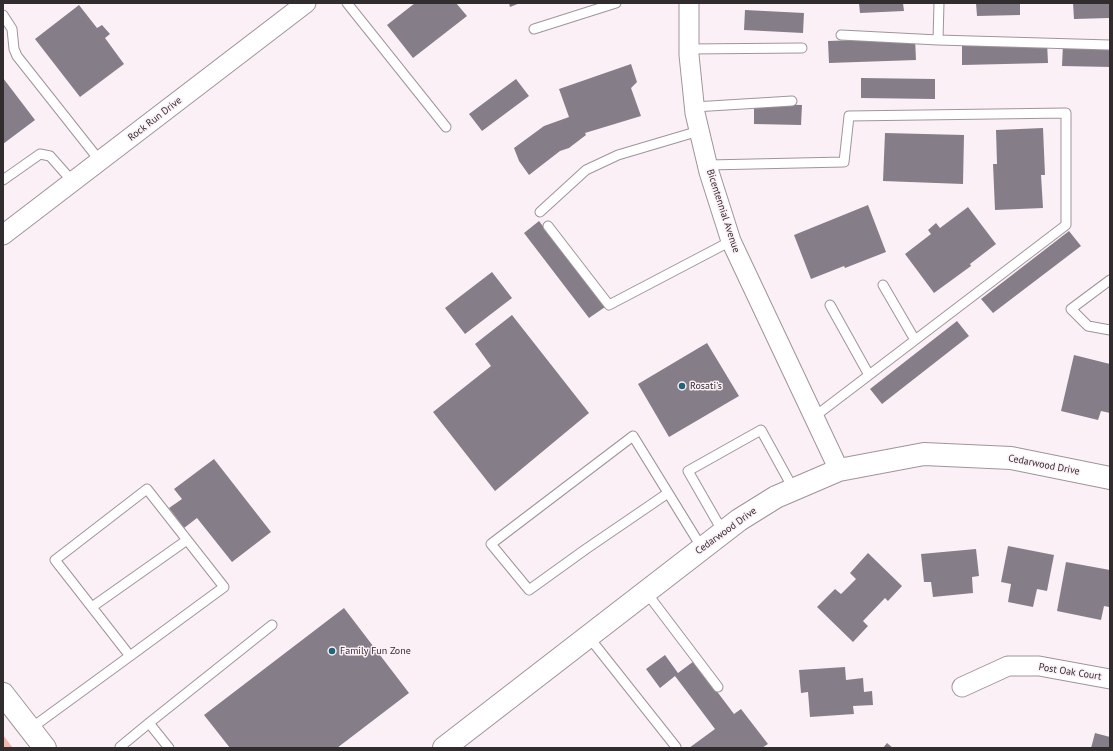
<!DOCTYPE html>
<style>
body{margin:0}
#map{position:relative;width:1113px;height:751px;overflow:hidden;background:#fcf0f7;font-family:"PT Sans",sans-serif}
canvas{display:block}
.frame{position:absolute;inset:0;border:4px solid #312d2f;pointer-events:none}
</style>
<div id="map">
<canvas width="1113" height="751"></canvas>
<div class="frame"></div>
</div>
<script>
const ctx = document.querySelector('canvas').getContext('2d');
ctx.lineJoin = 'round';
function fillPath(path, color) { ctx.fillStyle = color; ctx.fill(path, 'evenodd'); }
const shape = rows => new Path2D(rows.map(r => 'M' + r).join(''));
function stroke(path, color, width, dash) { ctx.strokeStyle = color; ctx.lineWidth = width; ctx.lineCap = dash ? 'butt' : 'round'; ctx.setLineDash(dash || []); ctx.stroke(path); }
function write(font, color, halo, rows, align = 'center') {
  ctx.font = font + ' "PT Sans",sans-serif'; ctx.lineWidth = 3; ctx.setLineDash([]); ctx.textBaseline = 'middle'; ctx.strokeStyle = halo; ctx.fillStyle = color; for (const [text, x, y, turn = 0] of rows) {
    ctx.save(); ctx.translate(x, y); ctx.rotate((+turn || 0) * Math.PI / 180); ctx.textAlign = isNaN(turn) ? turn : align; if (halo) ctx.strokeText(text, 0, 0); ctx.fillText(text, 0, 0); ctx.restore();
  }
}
fillPath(shape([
 [3,735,13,748,3,748]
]), '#f5b7ac');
fillPath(shape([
 [415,3,456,3,467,16,413,58,387,25],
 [509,3,520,3,510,7],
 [859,3,903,3,904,11,860,13],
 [976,3,1020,3,1020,15,977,16],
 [1073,3,1110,3,1110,18,1074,19],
 [79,5,97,28,102,25,110,34,105,38,124,64,80,97,35,39],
 [745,10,804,13,803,33,744,30],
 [915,38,916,60,829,63,828,41],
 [1047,42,1048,63,962,65,962,44],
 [1063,44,1110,45,1110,67,1062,66],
 [631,64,637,82,631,88,641,116,585,133,586,135,569,148,560,151,529,175,519,161,514,148,544,126,569,117,559,89],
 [3,78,35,120,3,144],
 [861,78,935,79,935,99,861,98],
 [516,79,529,96,482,131,469,114],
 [754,104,802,105,801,125,754,124],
 [1043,128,1045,175,1041,175,1043,208,995,210,993,164,997,164,996,130],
 [885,133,964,135,963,184,883,181],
 [868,205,886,252,845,268,844,266,811,279,794,235],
 [968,207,996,244,970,264,971,266,934,293,905,254,931,234,928,230,936,223,940,228],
 [539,221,605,307,589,318,524,233],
 [1069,231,1081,246,993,313,981,299],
 [492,272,512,298,465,334,445,308],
 [512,315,589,413,495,491,433,412,491,366,475,344],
 [957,321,969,336,882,404,870,389],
 [707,343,739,396,669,437,638,384],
 [1074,355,1110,364,1110,413,1101,411,1098,420,1061,411],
 [214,459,271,532,232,562,197,518,184,528,169,508,182,499,174,489],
 [1008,546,1054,555,1047,591,1037,589,1033,607,1008,602,1011,584,1001,582],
 [976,549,979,576,972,577,973,593,933,597,931,582,924,582,921,554],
 [868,553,902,586,888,601,885,598,863,621,868,626,853,642,817,607,835,589,841,594,856,579,850,573],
 [1066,562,1110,570,1110,601,1109,607,1104,606,1101,620,1057,611],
 [344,608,409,693,337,748,230,748,204,715],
 [665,655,678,673,694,661,734,714,741,709,768,744,762,748,689,748,715,729,675,676,660,688,646,669],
 [845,667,846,680,863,678,864,692,872,691,873,705,853,706,854,714,810,717,808,692,801,693,799,670],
 [1095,733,1110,737,1110,748,1091,748],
 [887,743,893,748,883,748]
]), '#857e88');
const lane = shape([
 [347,3,446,127],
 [3,15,12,29,14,49,17,56,100,161],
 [534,29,616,3],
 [841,35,938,40,939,3],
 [938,40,1110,45],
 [689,49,802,48],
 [694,107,792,101],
 [708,165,844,162,849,116,1066,113,1066,225,814,417],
 [3,180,40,154,50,156,73,182],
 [540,212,586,170,618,155,699,131],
 [548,226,609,305,731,241],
 [1110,280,1071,309,1088,326,1110,330],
 [883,285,915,340],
 [830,305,869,375],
 [668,493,586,549,529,590,491,544,633,436,702,548],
 [723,532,688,471,761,430,794,490],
 [646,592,718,687],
 [92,607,187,540],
 [588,636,676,747],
 [30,729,130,656,224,587,147,489,55,560,130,656],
 [121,748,120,747,149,723],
 [169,748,149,723,272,625]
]);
const street = shape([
 [689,3,689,55,695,113,709,172,731,241,839,470],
 [3,235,306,3],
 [962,687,1008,666,1039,666,1110,679]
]);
const secondary = shape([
 [3,694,45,748],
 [444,748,739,520,776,497,839,470,924,454,1011,458,1110,478]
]);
stroke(lane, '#9f949a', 11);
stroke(street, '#9f949a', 21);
stroke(secondary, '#9f949a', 24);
stroke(lane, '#fff', 9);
stroke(street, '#fff', 19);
stroke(secondary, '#fff', 22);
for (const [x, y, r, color] of [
 [682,386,4,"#226577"],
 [332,651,4,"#226577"]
]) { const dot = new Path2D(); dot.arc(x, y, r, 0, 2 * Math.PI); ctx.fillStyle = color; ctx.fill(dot); stroke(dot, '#fcf0f7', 1.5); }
write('10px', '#312d2f', '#fcf0f7', [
 ["Rock Run Drive",155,119,-38],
 ["Bicentennial Avenue",723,211,72],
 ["Cedarwood Drive",1044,465,11],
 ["Cedarwood Drive",726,531,-36],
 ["Post Oak Court",1070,672,9]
]);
write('10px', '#312d2f', '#fcf0f7', [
 ["Rosati's",690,386],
 ["Family Fun Zone",340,651]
], 'left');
</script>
